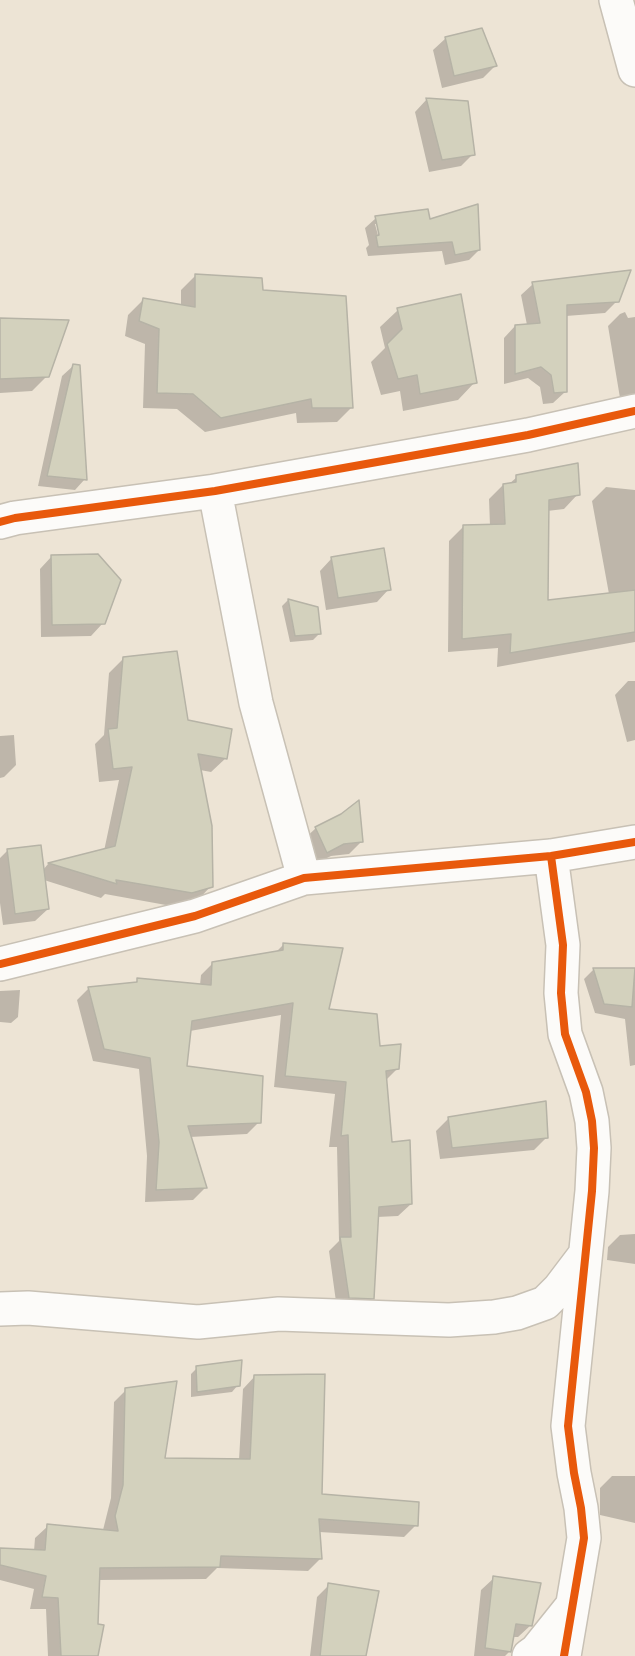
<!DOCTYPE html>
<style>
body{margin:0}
canvas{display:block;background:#ede4d5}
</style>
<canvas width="635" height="1656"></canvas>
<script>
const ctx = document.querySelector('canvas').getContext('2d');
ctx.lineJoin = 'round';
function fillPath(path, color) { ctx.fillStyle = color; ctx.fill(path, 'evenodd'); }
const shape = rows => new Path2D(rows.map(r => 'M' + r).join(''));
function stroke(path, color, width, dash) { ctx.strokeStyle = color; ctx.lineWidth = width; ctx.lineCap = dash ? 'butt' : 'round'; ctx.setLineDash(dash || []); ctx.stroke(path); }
fillPath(shape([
 [446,38,495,66,483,78,442,88,433,50],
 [427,99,473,154,461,166,429,172,415,112],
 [376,218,429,221,479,250,469,260,445,265,442,251,368,256,366,248,369,245,365,228],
 [375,224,378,224,380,243],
 [196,275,261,291,352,407,337,422,297,423,296,413,205,432,177,409,143,408,145,344,125,336,128,315,143,300,181,306,181,290],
 [533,284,617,301,605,313,566,316,565,392,553,403,543,404,540,387,528,378,504,384,504,338,515,326,527,325,521,295],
 [398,310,475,382,458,400,403,411,400,391,381,395,371,362,385,348,380,327],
 [625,312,628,318,635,317,635,399,621,404,608,326,620,314],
 [0,319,47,376,32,391,0,393],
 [73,366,85,479,75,490,38,486,62,376],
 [517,477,578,494,564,509,547,511,546,601,609,594,592,501,606,487,635,490,635,642,497,667,498,648,448,652,449,541,463,527,490,526,489,499,503,485,509,484],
 [52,556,103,623,91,636,41,637,40,569],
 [332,558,389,589,377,602,326,610,320,571],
 [288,600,317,609,319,634,313,640,290,642,282,606],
 [123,659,226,758,211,772,200,770,211,886,197,901,177,907,105,894,101,898,44,880,48,909,35,921,3,925,0,903,0,858,7,851,43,870,48,864,104,851,119,780,99,782,95,744,104,735,109,673],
 [628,681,635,681,635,740,627,742,615,695],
 [14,735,16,765,4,777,0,778,0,736],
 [316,828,361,842,349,854,331,856,315,864,303,840],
 [283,945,327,1010,378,1048,398,1068,385,1081,391,1143,411,1204,398,1216,377,1217,373,1298,361,1310,337,1309,329,1251,339,1241,337,1147,329,1147,335,1094,274,1087,281,1015,190,1031,185,1068,259,1122,247,1134,190,1137,205,1188,193,1200,145,1202,147,1156,139,1069,93,1061,77,1000,89,988,133,984,138,980,200,985,201,975,213,963,276,952],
 [594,969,635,970,635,1065,630,1066,625,1019,595,1013,584,979],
 [20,990,18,1017,11,1023,0,1022,0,991],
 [448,1119,546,1138,534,1150,440,1159,436,1131],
 [635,1234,635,1264,607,1260,608,1247,620,1235],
 [197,1368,238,1385,232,1392,191,1397,191,1374],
 [255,1376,320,1495,416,1525,404,1537,319,1532,320,1559,308,1571,217,1568,206,1579,98,1580,97,1656,48,1656,46,1609,30,1609,34,1589,0,1580,0,1550,34,1551,35,1538,48,1526,103,1530,111,1498,114,1402,126,1390,163,1459,239,1460,243,1389],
 [612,1476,635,1476,635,1523,600,1515,600,1488],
 [494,1578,531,1625,518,1637,512,1637,510,1651,505,1656,474,1656,481,1590],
 [329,1585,364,1656,310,1656,317,1597]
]), '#0003');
const building = shape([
 [482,28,497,66,454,76,445,37,482,28],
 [426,98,468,101,475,155,442,160,426,98],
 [478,204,480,250,455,255,452,242,378,247,376,236,379,235,375,216,428,209,430,219,478,204],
 [631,270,619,302,567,305,567,392,554,393,551,375,541,367,515,374,515,325,540,323,532,282,631,270],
 [195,274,262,278,263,290,346,296,353,408,312,408,311,399,221,418,193,394,157,393,159,329,139,321,143,298,195,307,195,274],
 [461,294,477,383,420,394,417,375,398,379,387,344,402,329,397,308,461,294],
 [0,318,69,320,49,377,0,379,0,318],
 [73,364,80,365,87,480,47,476,73,364],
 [578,463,580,495,549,500,548,600,635,590,635,632,510,653,511,634,462,639,463,525,505,524,503,484,516,482,516,475,578,463],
 [384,548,391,590,338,598,331,557,384,548],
 [98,554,121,580,105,624,52,625,51,555,98,554],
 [288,599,318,607,321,634,295,636,288,599],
 [177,651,188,720,232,729,227,759,198,754,212,826,213,887,192,893,116,880,117,884,48,863,115,846,132,767,113,769,108,729,117,728,123,657,177,651],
 [359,800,363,842,344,844,327,853,315,827,341,814,359,800],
 [41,845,49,909,15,914,7,849,41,845],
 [283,943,343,948,329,1009,377,1014,380,1046,401,1044,399,1069,386,1071,392,1142,410,1140,412,1204,379,1207,374,1299,349,1298,340,1237,351,1237,348,1135,341,1136,346,1082,285,1076,293,1003,192,1021,187,1066,263,1076,261,1123,188,1126,207,1188,156,1190,159,1142,150,1058,104,1049,88,987,137,982,137,978,211,985,212,962,283,950,283,943],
 [593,968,635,968,632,1007,604,1004,593,968],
 [546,1101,548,1138,452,1148,448,1117,546,1101],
 [242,1360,240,1386,197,1392,196,1366,242,1360],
 [325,1374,322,1494,419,1502,418,1526,319,1519,322,1559,221,1556,220,1567,100,1568,98,1624,104,1625,98,1656,61,1656,58,1598,42,1597,46,1576,0,1565,0,1548,45,1550,47,1524,118,1531,115,1516,123,1485,125,1388,177,1381,165,1458,250,1459,254,1375,325,1374],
 [493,1576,541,1583,532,1626,516,1624,511,1652,485,1648,493,1576],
 [328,1583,379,1591,366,1656,320,1656,328,1583]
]);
fillPath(building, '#d3d1bd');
stroke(building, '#b6b3a6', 1.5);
const minor = shape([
 [616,0,635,70],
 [215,491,256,703,304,878],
 [0,522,15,518,215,491,528,435,635,411],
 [551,856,563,945,561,993,565,1034,586,1092,592,1121,594,1148,592,1191,568,1426,574,1473,581,1508,584,1538,564,1656],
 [0,964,195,916,304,878,551,856,635,842],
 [0,1309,28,1308,198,1322,279,1314,449,1320,494,1317,517,1313,545,1303,559,1289,584,1256],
 [529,1656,536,1651,572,1606]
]);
stroke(minor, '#c8c1b5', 36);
stroke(minor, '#fcfbf9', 33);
stroke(shape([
 [0,522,15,518,215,491,528,435,635,411],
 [551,856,563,945,561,993,565,1034,586,1092,592,1121,594,1148,592,1191,568,1426,574,1473,581,1508,584,1538,564,1656],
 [0,964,195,916,304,878,551,856,635,842]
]), '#e8590c', 8);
</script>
